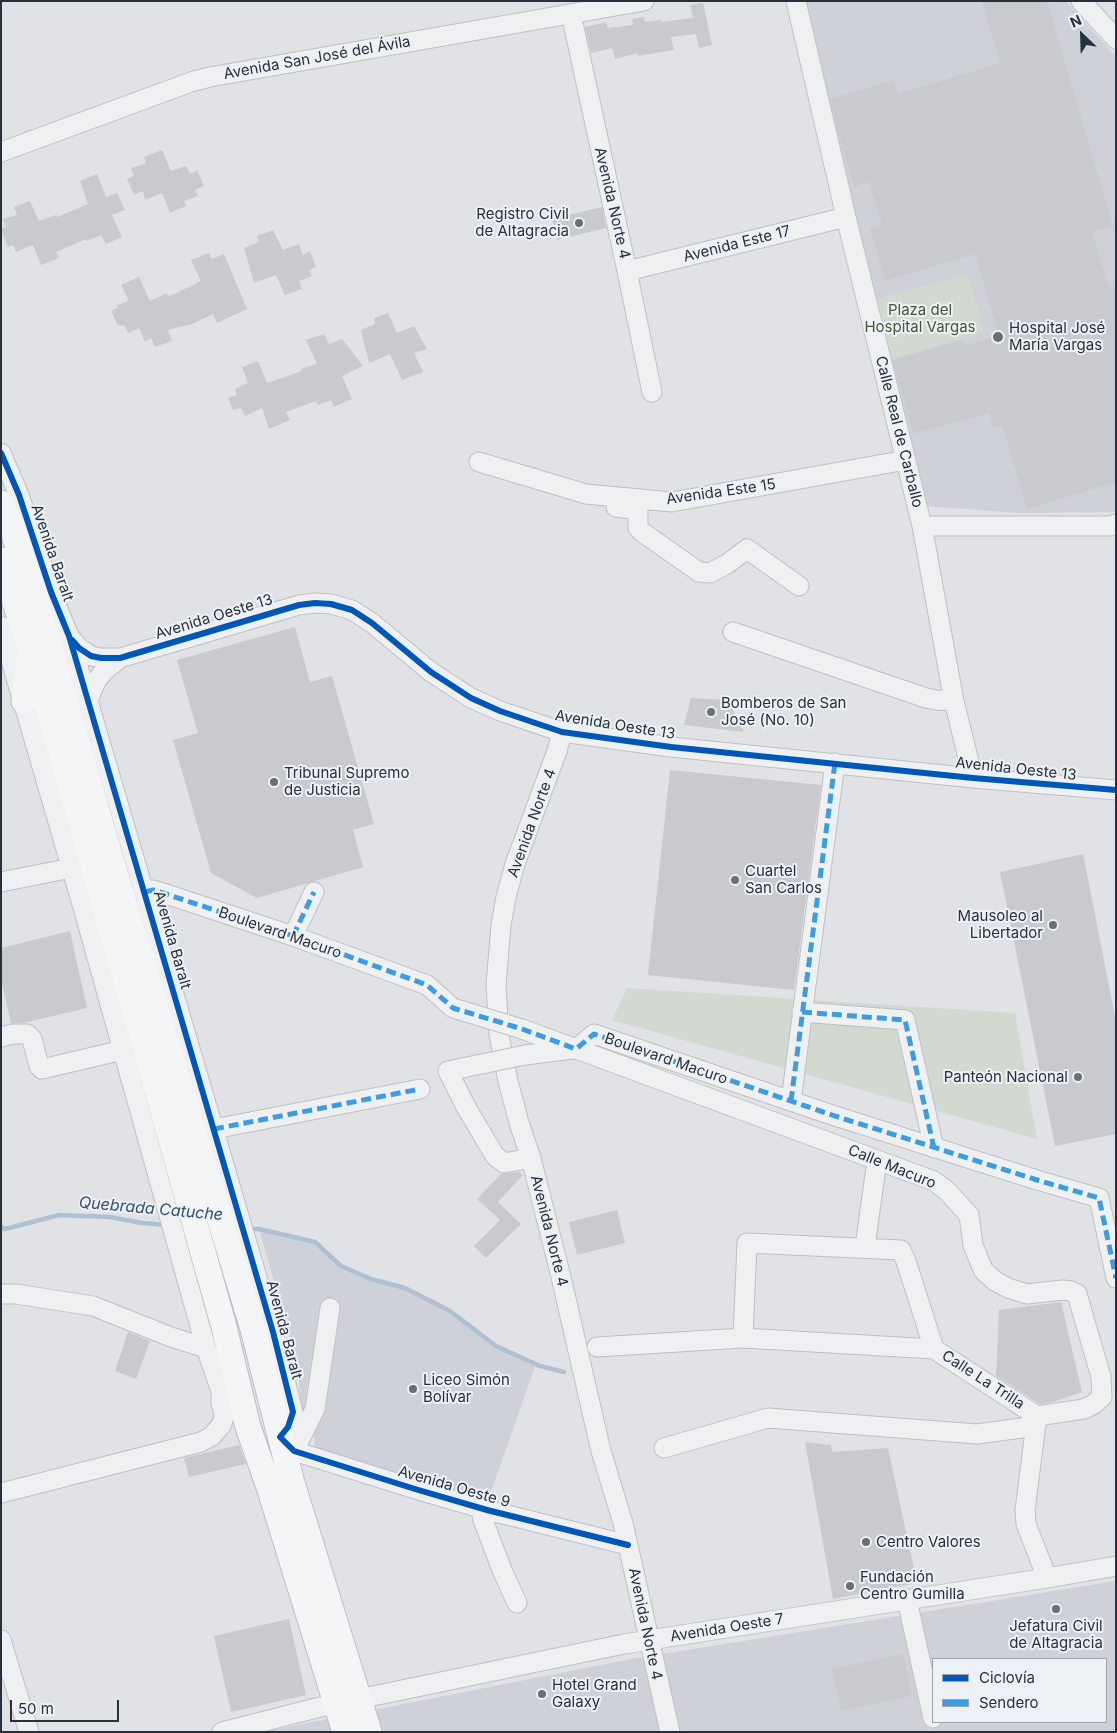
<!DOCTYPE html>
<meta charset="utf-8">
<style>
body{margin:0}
#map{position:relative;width:1117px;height:1733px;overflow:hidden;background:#e0e2e5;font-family:Inter,sans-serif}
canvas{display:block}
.frame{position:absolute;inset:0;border:2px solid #27313e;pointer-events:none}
.legend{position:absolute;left:932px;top:1658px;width:175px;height:65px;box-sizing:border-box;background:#edf1f5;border:1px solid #9ea4ac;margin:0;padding:6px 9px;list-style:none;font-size:15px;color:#27313e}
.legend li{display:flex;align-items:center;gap:10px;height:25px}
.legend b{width:25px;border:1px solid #9ea4ac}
.north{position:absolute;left:1057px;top:10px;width:50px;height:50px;-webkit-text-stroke:4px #edf1f5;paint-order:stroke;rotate:336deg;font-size:14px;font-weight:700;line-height:20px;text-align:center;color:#27313e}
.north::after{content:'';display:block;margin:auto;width:18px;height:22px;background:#27313e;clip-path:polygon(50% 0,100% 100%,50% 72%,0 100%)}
.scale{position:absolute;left:10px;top:1700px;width:109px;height:22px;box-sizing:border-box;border:2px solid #27313e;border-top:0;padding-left:6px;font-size:15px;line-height:18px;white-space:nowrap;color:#27313e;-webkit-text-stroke:4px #edf1f5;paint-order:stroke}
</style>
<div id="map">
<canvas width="1117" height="1733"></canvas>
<div class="frame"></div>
<ul class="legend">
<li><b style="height:6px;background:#0057b8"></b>Ciclovía</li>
<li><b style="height:6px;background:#3d9de3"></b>Sendero</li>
</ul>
<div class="north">N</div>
<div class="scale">50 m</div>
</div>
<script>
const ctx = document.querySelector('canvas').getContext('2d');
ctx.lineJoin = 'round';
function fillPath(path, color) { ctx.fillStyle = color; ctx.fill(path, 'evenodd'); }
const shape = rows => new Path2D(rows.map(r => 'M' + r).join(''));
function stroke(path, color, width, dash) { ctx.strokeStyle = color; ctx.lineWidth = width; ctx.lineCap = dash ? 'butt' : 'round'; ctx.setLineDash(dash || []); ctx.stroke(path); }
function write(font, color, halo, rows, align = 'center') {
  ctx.font = font + ' Inter,sans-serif'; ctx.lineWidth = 4; ctx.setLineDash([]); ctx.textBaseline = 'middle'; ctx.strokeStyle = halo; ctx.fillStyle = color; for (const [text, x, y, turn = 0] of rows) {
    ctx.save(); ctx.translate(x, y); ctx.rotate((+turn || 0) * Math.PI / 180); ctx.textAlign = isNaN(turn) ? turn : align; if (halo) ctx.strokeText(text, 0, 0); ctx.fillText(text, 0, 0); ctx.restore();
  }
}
fillPath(shape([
 [802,1,1066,1,1116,57,1116,512,1020,513,923,506],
 [259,1229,310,1240,341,1266,371,1279,405,1288,437,1304,490,1341,536,1364,487,1503,314,1453,315,1438,301,1415,298,1364],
 [1116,1581,1116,1732,262,1732,631,1659],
 [933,1659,1106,1659,1106,1722,933,1722]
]), '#ced2d8');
fillPath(shape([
 [968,274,984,332,890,359,874,300],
 [627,988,1015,1013,1037,1139,612,1020]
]), '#d1d9d0');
stroke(shape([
 [1,1227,5,1229,59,1215,110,1217,142,1223,167,1225],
 [247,1229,259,1229,315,1242,341,1266,371,1279,405,1288,450,1311,496,1346,540,1366,564,1372]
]), '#aec0d1', 4.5);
fillPath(shape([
 [982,1,1047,1,1113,226,1092,232,1109,288,1116,286,1116,482,1027,509,1002,425,993,427,989,413,913,434,893,360,964,340,965,345,999,336,975,254,885,281,870,229,882,225,869,182,854,187,839,135,830,99,894,80,898,94,1000,63],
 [703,3,712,45,699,48,696,34,671,37,674,50,638,56,638,53,615,59,612,48,591,53,585,27,606,22,608,28,633,25,632,19,644,17,645,22,661,20,661,22,693,18,690,5],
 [162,150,171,171,186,166,190,174,197,170,204,186,195,190,198,196,184,201,186,206,170,213,162,193,145,200,143,191,134,195,127,179,134,176,131,168,146,163,144,157],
 [97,174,106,197,117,193,125,210,112,215,122,237,106,244,101,235,87,241,86,239,56,252,59,258,41,265,33,245,16,252,13,245,8,247,1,229,6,227,3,219,17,215,14,207,30,201,39,221,56,215,57,217,88,204,80,181],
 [602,207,606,228,557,240,552,219],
 [273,230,283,250,299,244,303,255,310,251,316,267,309,270,312,276,299,281,302,289,285,295,276,275,254,283,244,248,259,242,257,236],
 [209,253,212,259,224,254,247,309,217,323,213,314,192,324,168,330,172,341,155,347,151,338,145,342,139,328,128,333,124,325,118,326,111,311,118,308,117,305,129,301,121,285,139,277,150,301,167,293,168,297,201,281,191,260],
 [388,313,397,333,414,326,427,349,414,353,423,372,402,380,390,354,369,363,361,330,375,324,374,318],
 [324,334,329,344,342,339,363,366,342,376,352,399,334,407,331,400,318,405,316,401,286,412,290,420,269,429,262,408,245,416,241,408,233,410,228,398,237,395,235,389,248,383,242,367,258,361,267,383,302,371,301,369,317,364,306,340],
 [295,627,310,682,332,676,374,824,353,830,363,867,257,898,211,873,173,740,198,733,177,660],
 [691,698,728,700,744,732,684,725],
 [670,770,821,785,794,990,648,975],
 [1083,854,1116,1021,1116,1134,1055,1146,1000,872],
 [70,931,87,1008,23,1023,11,1023,1,979,1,948],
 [519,1172,523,1175,498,1202,521,1224,486,1258,474,1246,500,1220,477,1199,501,1174],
 [617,1210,625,1243,577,1255,569,1222],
 [1061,1302,1082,1392,1053,1402,1040,1404,996,1376,999,1310],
 [128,1332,150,1341,136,1379,115,1371],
 [805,1442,831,1445,832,1452,888,1448,917,1583,833,1599],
 [239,1445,246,1464,189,1477,184,1458],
 [289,1619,306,1695,231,1712,214,1636],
 [903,1654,912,1696,841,1711,832,1669]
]), '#c8cacd');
const minor = shape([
 [796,1,846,217,922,526,954,701,973,778],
 [1081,1,1116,39],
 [571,14,627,271,652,392],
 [1,152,191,82,210,77,644,1],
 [627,271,846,217],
 [1,453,19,495,51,592,69,636,273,1332,293,1412,288,1427,280,1437,294,1451,415,1489,487,1510,628,1545],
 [479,462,586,494,672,502,906,460],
 [616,507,638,510,638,528,642,532,699,572,710,573,727,564,747,549,799,586],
 [922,526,1110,526,1116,524],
 [1,626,84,911,206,1348,221,1391,230,1397,241,1416],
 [733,632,926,698,936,700,954,701],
 [70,637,79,648,91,656,101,658,120,658,299,605,315,603,331,604,352,610,372,623,431,672,471,698,500,711,562,732,671,747,973,778,1116,790],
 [88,700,96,681,105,670,120,658],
 [562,732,557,751,515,864,506,897,501,925,496,985,499,1035,508,1081,519,1123,531,1158,561,1277,601,1451,623,1523,670,1732],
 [1,882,81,866],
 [145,892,153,890,163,893,293,936,427,985,453,1008],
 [293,936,314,892],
 [802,1012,905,1020,934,1148],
 [522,1029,934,1181,947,1191,969,1215,973,1245,983,1270,995,1281,1008,1288,1027,1294,1063,1290,1071,1291,1077,1294,1101,1377,1102,1397,1094,1404,1084,1409,1037,1416],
 [1,1037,13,1034,27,1034,32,1039,39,1066,42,1069,123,1050],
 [576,1049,594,1034,832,1115,1037,1180,1099,1198,1116,1278],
 [525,1055,573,1049],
 [467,1067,448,1071,466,1107,495,1156,504,1163,531,1158],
 [791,1101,835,763],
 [214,1129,420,1089],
 [865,1247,877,1160],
 [1,1294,16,1294,93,1306,171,1337,206,1348],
 [743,1338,747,1243,901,1250,906,1261,934,1349,1037,1416,1025,1510,1026,1524,1047,1578],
 [597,1347,743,1338,934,1349],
 [664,1448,768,1418,977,1434,1036,1426],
 [294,1451,315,1409,330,1308],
 [1,1493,201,1442,212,1436,222,1424,224,1415,221,1403,221,1391],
 [481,1509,483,1520,502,1570,517,1603],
 [907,1600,933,1718],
 [1,1640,29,1732],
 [222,1732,320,1707,624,1644,1047,1578,1116,1566]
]);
const major = shape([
 [1,503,11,526,37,603,60,682,111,859,253,1329,292,1483,369,1732],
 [1,560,31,651,87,844,223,1323,248,1427,270,1490,345,1732],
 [24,701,29,661]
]);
stroke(minor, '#bec0c3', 21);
stroke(major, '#bcbfc3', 27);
stroke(minor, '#eff0f2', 19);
stroke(major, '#f4f5f6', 25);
const minorBridge = shape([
 [453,1008,522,1029],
 [467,1067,525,1055]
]);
stroke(minorBridge, '#bec0c3', 21, []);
stroke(minorBridge, '#eff0f2', 19);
stroke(shape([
 [145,892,153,890,163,893,293,936,427,985,453,1008,522,1029,576,1049,594,1034,832,1115,1037,1180,1099,1198,1116,1278],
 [293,936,314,892],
 [802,1012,905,1020,934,1148],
 [791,1101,835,763],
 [214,1129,420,1089]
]), '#3d9de3', 5, [10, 5]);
stroke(shape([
 [1,453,19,495,51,592,69,636,273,1332,293,1412,288,1427,280,1437,294,1451,415,1489,487,1510,628,1545],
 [72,640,79,648,91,656,101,658,120,658,299,605,315,603,331,604,352,610,372,623,431,672,471,698,500,711,562,732,671,747,973,778,1116,790]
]), '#0057b8', 6);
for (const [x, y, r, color] of [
 [579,223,5,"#686f78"],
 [998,337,6,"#686f78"],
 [711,712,5,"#686f78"],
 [274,782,5,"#686f78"],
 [735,880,5,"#686f78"],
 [1053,925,5,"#686f78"],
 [1078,1077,5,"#686f78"],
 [413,1389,5,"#686f78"],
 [866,1542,5,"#686f78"],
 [850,1586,5,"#686f78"],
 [1056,1609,5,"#686f78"],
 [542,1694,5,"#686f78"]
]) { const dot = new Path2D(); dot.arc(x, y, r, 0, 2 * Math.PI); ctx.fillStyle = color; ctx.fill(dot); stroke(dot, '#edf1f5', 2); }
write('15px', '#27313e', '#edf1f5', [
 ["Avenida San José del Ávila",317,58,-10],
 ["Avenida Norte 4",612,203,77],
 ["Avenida Este 17",737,244,-14],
 ["Calle Real de Carballo",899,432,76],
 ["Avenida Este 15",721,492,-8],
 ["Avenida Baralt",52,553,71],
 ["Avenida Oeste 13",214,617,-17],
 ["Avenida Oeste 13",615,725,9],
 ["Avenida Oeste 13",1016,769,6],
 ["Avenida Norte 4",532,823,-70],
 ["Boulevard Macuro",280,933,19],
 ["Avenida Baralt",172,940,74],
 ["Boulevard Macuro",666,1059,19],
 ["Calle Macuro",892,1167,22],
 ["Avenida Norte 4",549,1231,76],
 ["Avenida Baralt",284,1330,75],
 ["Calle La Trilla",983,1380,33],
 ["Avenida Oeste 9",454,1487,16],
 ["Avenida Norte 4",645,1624,78],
 ["Avenida Oeste 7",727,1628,-9]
]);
write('15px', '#27313e', '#edf1f5', [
 ["Registro Civil",569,214,"right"],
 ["de Altagracia",569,231,"right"],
 ["Hospital José",1009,328],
 ["María Vargas",1009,345],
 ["Bomberos de San",721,703],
 ["José (No. 10)",721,720],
 ["Tribunal Supremo",284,773],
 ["de Justicia",284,790],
 ["Cuartel",745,871],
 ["San Carlos",745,888],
 ["Mausoleo al",1043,916,"right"],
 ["Libertador",1043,933,"right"],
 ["Panteón Nacional",1068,1077,"right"],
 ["Liceo Simón",423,1380],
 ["Bolívar",423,1397],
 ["Centro Valores",876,1542],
 ["Fundación",860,1577],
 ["Centro Gumilla",860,1594],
 ["Jefatura Civil",1056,1626,"center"],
 ["de Altagracia",1056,1643,"center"],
 ["Hotel Grand",552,1685],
 ["Galaxy",552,1702]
], 'left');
write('15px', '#3d5a35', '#edf1f5', [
 ["Plaza del",920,310],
 ["Hospital Vargas",920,327]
]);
write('italic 16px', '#325171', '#edf1f5', [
 ["Quebrada Catuche",151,1209,5]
]);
</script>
